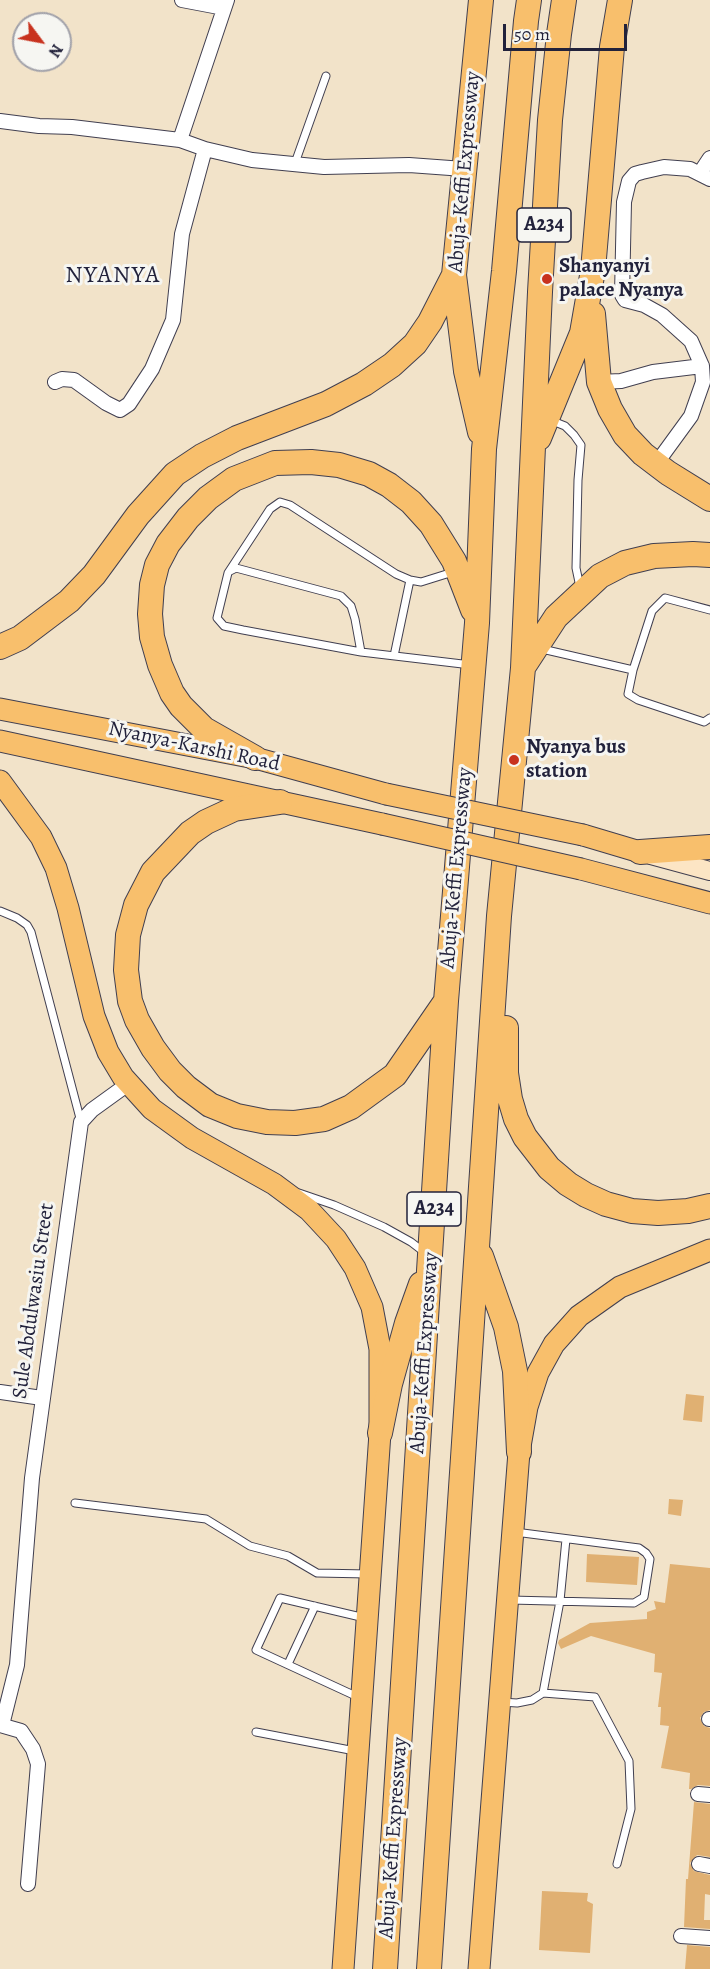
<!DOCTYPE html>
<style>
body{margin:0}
#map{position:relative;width:710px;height:1969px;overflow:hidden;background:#f2e3c9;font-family:Alegreya,serif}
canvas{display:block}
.north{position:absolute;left:12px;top:12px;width:60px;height:60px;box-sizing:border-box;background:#f6f6f2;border:2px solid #a1a1a9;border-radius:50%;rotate:122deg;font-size:16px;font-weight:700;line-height:24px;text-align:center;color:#22223b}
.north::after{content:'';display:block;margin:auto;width:21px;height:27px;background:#c8321e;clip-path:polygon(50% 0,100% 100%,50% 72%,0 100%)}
.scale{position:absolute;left:503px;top:24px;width:124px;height:27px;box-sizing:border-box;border:3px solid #22223b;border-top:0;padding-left:8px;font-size:18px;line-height:21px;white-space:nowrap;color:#22223b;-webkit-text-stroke:4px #f6f6f2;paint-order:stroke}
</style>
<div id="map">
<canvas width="710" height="1969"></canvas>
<div class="north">N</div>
<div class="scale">50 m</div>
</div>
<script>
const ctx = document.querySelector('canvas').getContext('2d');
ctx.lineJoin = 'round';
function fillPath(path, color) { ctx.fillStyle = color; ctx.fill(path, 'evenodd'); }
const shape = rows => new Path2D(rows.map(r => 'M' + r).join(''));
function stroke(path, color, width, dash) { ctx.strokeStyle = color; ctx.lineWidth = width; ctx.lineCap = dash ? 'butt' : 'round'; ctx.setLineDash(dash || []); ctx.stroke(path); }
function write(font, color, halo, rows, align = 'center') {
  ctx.font = font + ' Alegreya,serif'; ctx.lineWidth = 6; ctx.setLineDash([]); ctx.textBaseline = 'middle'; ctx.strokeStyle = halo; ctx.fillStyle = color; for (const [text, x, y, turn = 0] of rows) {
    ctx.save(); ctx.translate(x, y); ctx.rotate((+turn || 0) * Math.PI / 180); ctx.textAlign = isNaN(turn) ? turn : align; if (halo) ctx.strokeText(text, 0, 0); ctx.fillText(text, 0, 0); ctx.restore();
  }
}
fillPath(shape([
 [686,1394,704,1396,702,1422,683,1420],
 [669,1499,683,1500,681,1516,668,1514],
 [587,1554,639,1557,637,1585,586,1582],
 [670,1564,710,1568,710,1710,704,1712,700,1718,704,1726,710,1728,710,1786,698,1785,691,1789,689,1789,690,1773,661,1768,669,1726,660,1725,661,1707,658,1707,662,1673,654,1672,655,1654,591,1636,561,1649,558,1643,559,1640,590,1623,647,1619,647,1612,656,1609,654,1601,665,1603],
 [694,1802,710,1804,710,1857,697,1855,690,1863,694,1871,710,1875,710,1895,705,1894,704,1920,710,1920,710,1929,684,1927,686,1879,688,1879],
 [542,1891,588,1893,587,1901,593,1904,590,1953,539,1950],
 [687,1945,710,1947,710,1969,685,1969]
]), '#e0b072');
const lane = shape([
 [295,163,326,76],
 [550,420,565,426,574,435,581,445,578,480,576,568,580,587],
 [230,571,236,568,341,596,351,606,355,619,361,652],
 [453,572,421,582,410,580,396,574,290,505,280,502,270,509,228,573,217,618,224,626,243,630,361,652,471,665],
 [710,610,665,598,652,611,633,670,628,694,638,700,704,722,710,718],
 [542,649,633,670],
 [394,656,410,580],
 [0,911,17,918,27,925,31,932,81,1122],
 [299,1193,334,1205,384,1227,411,1242,424,1252],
 [75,1503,206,1519,250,1546,288,1556,317,1573,368,1574],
 [510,1600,634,1603,644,1597,650,1559,646,1553,639,1548,515,1532],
 [288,1664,315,1606],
 [543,1693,595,1697,629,1761,631,1809,617,1864],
 [360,1698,256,1650,280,1598,365,1618],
 [501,1702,517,1703,532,1700,543,1693,560,1601,566,1539],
 [256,1732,355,1751]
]);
const street = shape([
 [182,0,224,8],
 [0,121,39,126,72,127,180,140,205,149,252,160,324,167,409,165,464,169],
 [180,140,227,0],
 [700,173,710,158],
 [55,382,62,379,74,380,106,403,120,410,129,404,152,369,173,320,182,234,205,149],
 [599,382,621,381,653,372,702,366],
 [656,464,691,416,703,382,702,366,691,341,662,315,644,305,625,300,622,295,624,202,629,181,635,174,642,172,664,167,690,169,710,179],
 [0,1392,42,1398],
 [709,1719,710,1719],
 [0,1725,21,1731,33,1749,38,1764,28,1884],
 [2,1725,17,1665,32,1478,81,1122,92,1110,128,1084],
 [698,1794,710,1795],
 [699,1864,710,1866],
 [681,1936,710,1938]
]);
const secondary = shape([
 [651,855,710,871]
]);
const primary = shape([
 [0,709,255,758,386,794],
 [0,741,382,824],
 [0,781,41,837,56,868,68,908,94,1016,108,1052,123,1077,152,1109,192,1138,274,1184,309,1210,336,1239,355,1268,372,1307,380,1349,380,1433,343,1969],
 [583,835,640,852],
 [581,869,710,903],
 [479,1969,519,1452,527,1407,538,1373,554,1344,579,1316,620,1287,710,1250]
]);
const highway = shape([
 [593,314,599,382,610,409,625,435,643,454,668,473,710,499],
 [480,432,466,371,454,275,481,0],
 [539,438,582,333,593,270,612,47,620,0],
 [0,647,20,638,69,601,94,575,138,515,175,474,202,456,237,438,326,404,364,384,392,365,415,344,430,322,454,275],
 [524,666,556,617,600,576,625,563,654,556,693,554,710,555],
 [255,758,204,729,181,706,172,693,160,665,152,637,150,614,152,585,157,565,168,544,188,518,208,498,234,479,275,463,311,462,339,465,369,474,389,485,411,502,431,524,454,561,473,610],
 [280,802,234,809,206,822,190,833,153,872,136,905,128,935,126,970,130,1001,137,1020,153,1048,170,1071,186,1087,210,1105,237,1116,267,1122,295,1123,324,1119,351,1107,395,1075,446,1001],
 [640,852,710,847],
 [506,1028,506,1073,510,1099,516,1119,525,1137,549,1168,568,1184,586,1195,606,1204,632,1211,658,1213,688,1211,710,1206],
 [481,1256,506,1327,515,1371,519,1452],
 [380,1433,390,1384,407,1323,421,1284],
 [385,1969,446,1001,477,623,484,449,504,271,526,21,529,0],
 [429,1969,499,916,523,668,540,292,550,120,559,34,564,0]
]);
stroke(lane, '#413f50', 9);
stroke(street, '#413f50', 16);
stroke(secondary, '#413f50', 20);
stroke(primary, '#413f50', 23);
stroke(highway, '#413f50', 26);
stroke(lane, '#fff', 7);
stroke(street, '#fff', 14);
stroke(secondary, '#fce5c4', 18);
stroke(primary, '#f8bf6c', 21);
stroke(highway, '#f8bf6c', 24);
const primaryBridge = shape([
 [386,794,583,835],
 [382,824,581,869]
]);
stroke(primaryBridge, '#413f50', 23, []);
stroke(primaryBridge, '#f8bf6c', 21);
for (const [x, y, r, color] of [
 [547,279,6,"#c8321e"],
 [514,760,6,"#c8321e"]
]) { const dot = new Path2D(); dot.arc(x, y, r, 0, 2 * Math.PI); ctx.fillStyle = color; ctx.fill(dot); stroke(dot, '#f6f6f2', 2); }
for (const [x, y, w] of [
 [544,225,54],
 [434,1209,54]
]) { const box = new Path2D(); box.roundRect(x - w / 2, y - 17, w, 34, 4.5); ctx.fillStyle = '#f6f6f2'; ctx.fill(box); stroke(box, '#22223b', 1.5); }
write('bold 20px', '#22223b', null, [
 ["A234",544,225],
 ["A234",434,1209]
]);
write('21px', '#22223b', '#f6f6f2', [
 ["Abuja-Keffi Expressway",465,172,-85],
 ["Nyanya-Karshi Road",194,747,12],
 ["Abuja-Keffi Expressway",457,868,-85],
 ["Sule Abdulwasiu Street",34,1301,-82],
 ["Abuja-Keffi Expressway",425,1353,-86],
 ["Abuja-Keffi Expressway",394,1838,-86]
]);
write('bold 21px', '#22223b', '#f6f6f2', [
 ["Shanyanyi",559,267],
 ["palace Nyanya",559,291],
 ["Nyanya bus",526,748],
 ["station",526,772]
], 'left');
ctx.letterSpacing = '1.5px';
write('24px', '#22223b', '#f6f6f2', [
 ["NYANYA",113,276]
]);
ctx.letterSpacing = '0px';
</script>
